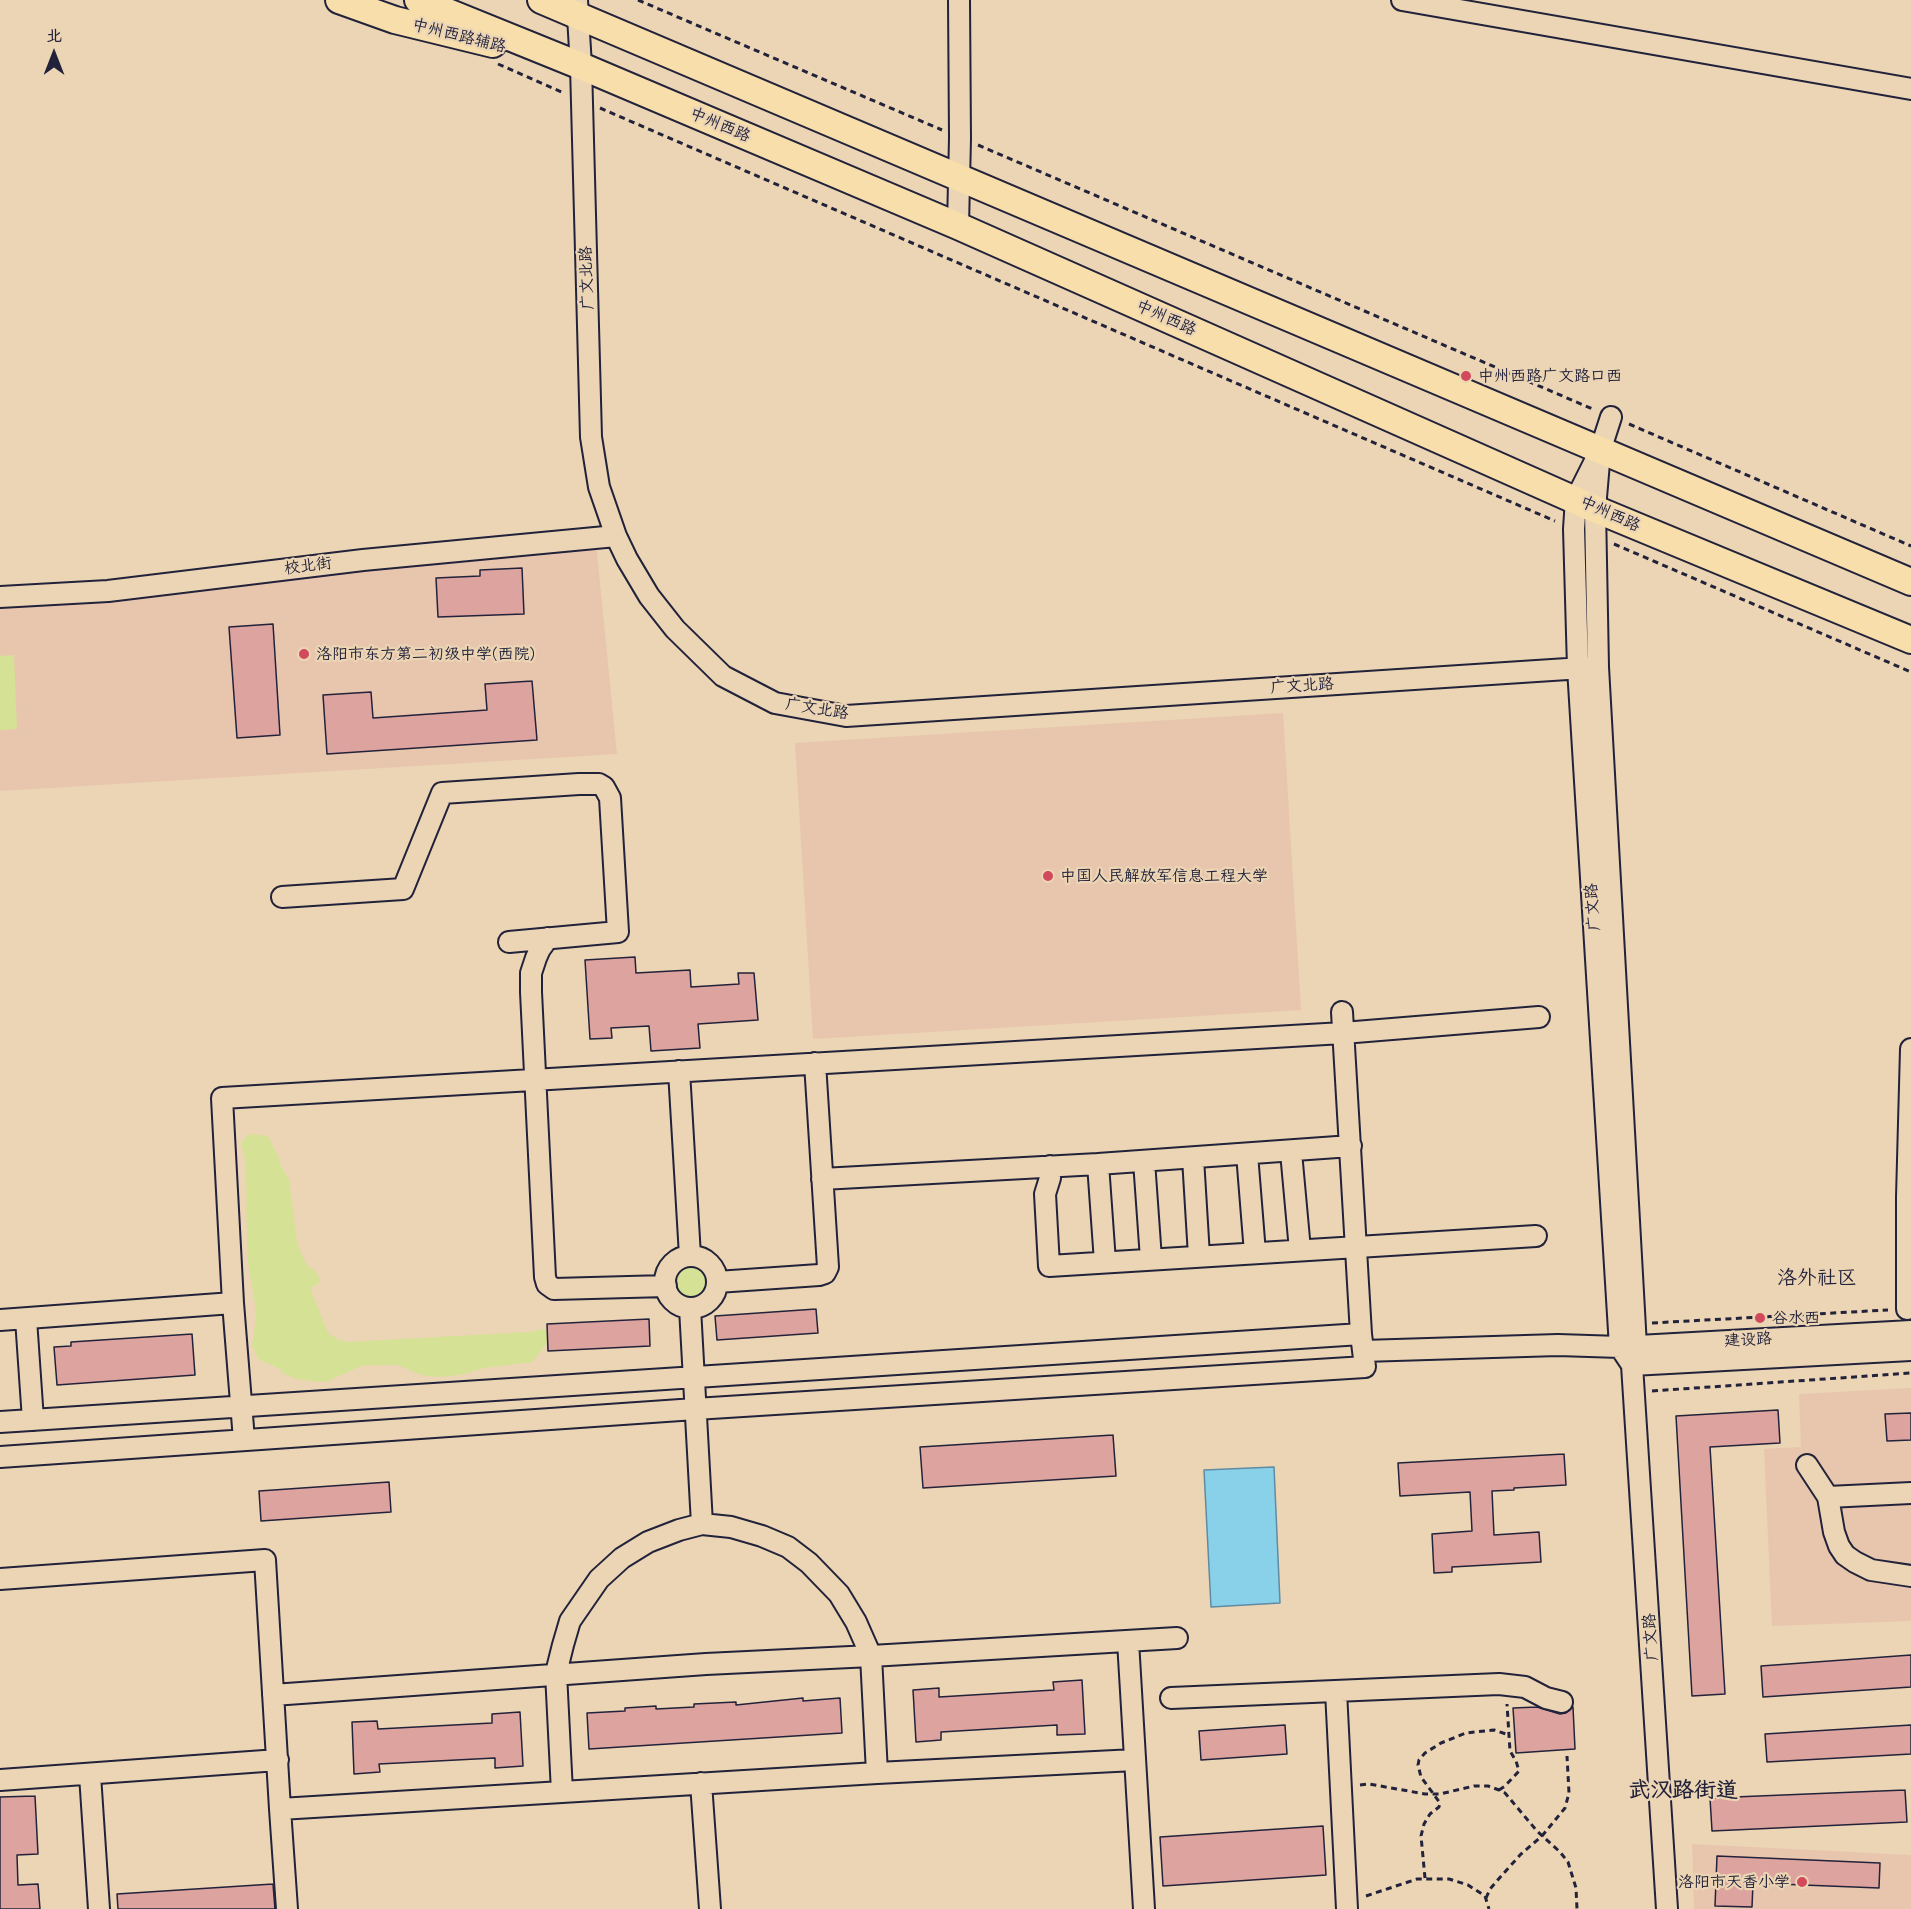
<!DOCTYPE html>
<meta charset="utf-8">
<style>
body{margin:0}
#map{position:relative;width:1911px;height:1909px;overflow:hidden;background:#ecd5b4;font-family:"Comic Neue","LXGW WenKai TC",sans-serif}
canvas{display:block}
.north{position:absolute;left:24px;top:24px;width:60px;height:60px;-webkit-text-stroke:4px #ecd5b4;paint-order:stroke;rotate:0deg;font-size:16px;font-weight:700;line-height:24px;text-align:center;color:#22223b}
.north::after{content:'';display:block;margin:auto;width:21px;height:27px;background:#22223b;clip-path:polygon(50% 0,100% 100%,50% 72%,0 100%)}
</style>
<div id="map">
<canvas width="1911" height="1909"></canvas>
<div class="north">北</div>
</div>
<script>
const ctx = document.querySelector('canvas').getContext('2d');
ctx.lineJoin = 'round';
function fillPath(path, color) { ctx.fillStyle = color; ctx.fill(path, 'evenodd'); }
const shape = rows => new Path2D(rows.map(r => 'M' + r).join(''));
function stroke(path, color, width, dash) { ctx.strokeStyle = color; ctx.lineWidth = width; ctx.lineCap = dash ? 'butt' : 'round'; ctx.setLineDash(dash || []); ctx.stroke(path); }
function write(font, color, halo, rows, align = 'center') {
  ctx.font = font + ' "Comic Neue","LXGW WenKai TC",sans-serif'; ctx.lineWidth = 4.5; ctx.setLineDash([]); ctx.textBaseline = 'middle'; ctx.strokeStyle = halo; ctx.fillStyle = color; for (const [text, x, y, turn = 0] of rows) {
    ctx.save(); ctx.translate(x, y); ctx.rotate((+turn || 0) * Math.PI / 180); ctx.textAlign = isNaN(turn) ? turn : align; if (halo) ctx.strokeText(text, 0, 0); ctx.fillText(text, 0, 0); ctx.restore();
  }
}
fillPath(shape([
 [596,543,617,754,0,791,0,606,105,600],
 [1283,713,1301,1010,813,1039,795,743],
 [1911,1388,1911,1621,1772,1626,1764,1449,1801,1447,1799,1394],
 [1692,1844,1911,1855,1911,1909,1694,1909]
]), '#e8c6ae');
fillPath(shape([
 [14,655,17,729,0,730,0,656],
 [250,1134,268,1136,279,1158,279,1163,289,1179,297,1242,304,1260,308,1266,316,1272,320,1280,317,1285,312,1287,312,1293,328,1333,337,1339,347,1342,529,1332,544,1329,548,1332,551,1338,532,1362,484,1368,460,1375,439,1377,421,1375,398,1365,377,1365,361,1366,328,1381,319,1382,297,1379,284,1374,280,1369,258,1359,252,1345,256,1319,255,1304,247,1257,246,1163,242,1148,242,1141],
 '673 1282a18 18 0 1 1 36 0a18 18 0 1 1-36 0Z'
]), '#d5e194');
const water = shape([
 [1274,1467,1280,1603,1211,1607,1204,1470,1274,1467]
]);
fillPath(water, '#88d1e9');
stroke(water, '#5f8ba3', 1.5);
const building = shape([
 [522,568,524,614,438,617,436,578,480,576,480,570,522,568],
 [273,624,280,735,237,738,229,627,273,624],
 [532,681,537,740,327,754,323,695,371,692,373,718,487,710,485,684,532,681],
 [635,957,636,973,690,970,691,987,739,984,738,973,754,973,758,1020,698,1024,700,1048,651,1051,649,1026,611,1028,612,1038,590,1039,585,960,635,957],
 [816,1309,818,1333,717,1340,715,1316,816,1309],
 [649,1319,650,1346,548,1351,547,1324,649,1319],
 [192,1334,195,1375,57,1385,54,1347,71,1346,71,1342,192,1334],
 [1778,1410,1780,1443,1710,1447,1725,1694,1692,1696,1676,1416,1778,1410],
 [1911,1413,1911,1440,1887,1441,1885,1414,1911,1413],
 [1113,1435,1116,1476,923,1488,920,1447,1113,1435],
 [1564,1454,1566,1485,1514,1488,1514,1490,1492,1491,1494,1535,1539,1532,1541,1562,1452,1567,1452,1572,1434,1573,1432,1534,1472,1531,1470,1492,1400,1496,1398,1463,1564,1454],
 [389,1482,391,1512,261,1521,259,1491,389,1482],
 [1911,1655,1911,1687,1763,1697,1761,1666,1911,1655],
 [1082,1680,1085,1734,1057,1735,1057,1725,941,1732,941,1740,916,1742,913,1690,939,1688,939,1697,1054,1690,1053,1682,1082,1680],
 [803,1698,803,1701,840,1698,842,1733,589,1749,587,1713,625,1711,625,1708,656,1706,656,1709,694,1707,694,1704,736,1702,736,1705,803,1698],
 [1537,1707,1560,1714,1566,1713,1573,1707,1575,1749,1516,1753,1513,1708,1537,1707],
 [520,1712,523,1766,495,1768,495,1758,379,1764,380,1772,354,1774,352,1722,377,1721,378,1729,492,1723,492,1714,520,1712],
 [1285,1725,1287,1754,1201,1760,1199,1731,1285,1725],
 [1911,1725,1911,1754,1767,1762,1765,1734,1911,1725],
 [1905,1790,1907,1822,1712,1831,1710,1798,1905,1790],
 [35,1796,38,1854,17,1855,18,1885,38,1884,40,1909,0,1909,0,1797,35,1796],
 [1323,1826,1326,1875,1163,1886,1160,1837,1323,1826],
 [1717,1856,1880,1863,1879,1888,1753,1883,1752,1907,1715,1906,1717,1856],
 [273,1884,275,1909,118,1909,117,1894,273,1884]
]);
fillPath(building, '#dda39f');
stroke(building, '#22223b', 1.5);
const minor = shape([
 [577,0,581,66,591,437,599,487,616,536,627,559,649,596,675,629,723,676,775,703,846,716,1598,667],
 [1402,0,1911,89],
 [958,226,960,138,959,0],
 [1611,417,1600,451,1576,499,1574,529,1578,668,1620,1347,1632,1365],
 [1600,451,1595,509,1598,667,1636,1346,1632,1365,1667,1909],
 [0,597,108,591,363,560,616,536],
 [282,897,403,889,442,793,579,784,599,784,604,787,610,798,618,932,509,942],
 [548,938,540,949,536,958,531,973,531,992,545,1277,547,1284,554,1289,666,1286],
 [679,1071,690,1256],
 [1291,1152,1300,1250],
 [1247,1154,1255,1253],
 [1193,1158,1199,1256],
 [1144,1161,1151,1259],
 [1098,1164,1105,1262],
 [1050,1166,1050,1178,1045,1194,1049,1266,1536,1236],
 [822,1179,1098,1164,1351,1146],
 '665 1282a26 26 0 1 1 52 0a26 26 0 1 1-52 0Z',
 [717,1282,819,1275,825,1273,828,1267,815,1063],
 [690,1308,702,1524],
 [1907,1309,1907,1197,1911,1049],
 [26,1319,33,1420],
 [0,1320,233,1303],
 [1363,1351,1558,1345,1620,1347,1911,1331],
 [1632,1365,1911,1350],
 [0,1422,1361,1334],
 [244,1440,233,1303,222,1098,1343,1033,1539,1017],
 [0,1457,695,1409,1365,1367,1361,1334,1342,1012],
 [1807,1465,1828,1497,1834,1532,1839,1546,1845,1555,1855,1562,1871,1570,1911,1576],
 [1828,1497,1911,1493],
 [0,1579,265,1560,280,1809],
 [1128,1641,1144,1909],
 [1336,1691,1347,1909],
 [273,1695,706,1664,871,1656,1177,1638],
 [1171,1698,1499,1684,1525,1687,1546,1698,1562,1702],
 [90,1775,99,1909],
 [0,1780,278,1760],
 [701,1783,710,1909],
 [562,1792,556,1673,563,1645,570,1621,599,1579,622,1558,648,1542,679,1530,702,1524,731,1527,762,1536,788,1547,809,1563,839,1594,856,1622,871,1656,877,1773],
 [287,1909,280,1809,877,1773,1135,1760]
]);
const major = shape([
 [339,0,395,20,493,44],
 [418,0,581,66,958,226,1595,509,1911,640],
 [541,0,1911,582]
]);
stroke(minor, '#22223b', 24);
stroke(major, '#22223b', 30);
stroke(shape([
 [638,0,942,130],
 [498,64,564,93],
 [600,108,1555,521],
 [978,145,1595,410],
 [1629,424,1911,546],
 [1614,544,1911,672],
 [1652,1323,1888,1310],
 [1652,1391,1911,1373],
 [1360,1785,1369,1784,1425,1794,1440,1794,1474,1786,1488,1786,1499,1790,1505,1793,1537,1831,1560,1852,1568,1862,1576,1888,1577,1909],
 [1499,1790,1505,1786,1519,1771,1516,1761,1510,1751,1507,1704],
 [1425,1878,1421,1836,1424,1824,1430,1814,1439,1807,1440,1803,1421,1777,1418,1765,1419,1760,1425,1753,1441,1743,1466,1733,1494,1730,1509,1735],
 [1366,1896,1417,1879,1449,1879,1468,1885,1485,1896,1489,1909],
 [1486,1898,1490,1889,1503,1874,1521,1854,1542,1836,1565,1808,1569,1793,1567,1756]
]), '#22223b', 3, [6, 4.5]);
stroke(minor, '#ecd5b4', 20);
stroke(major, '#f8deab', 26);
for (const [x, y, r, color] of [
 [1466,376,6,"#d1495b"],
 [304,654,6,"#d1495b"],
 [1048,876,6,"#d1495b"],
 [1760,1318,6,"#d1495b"],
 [1802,1882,6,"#d1495b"]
]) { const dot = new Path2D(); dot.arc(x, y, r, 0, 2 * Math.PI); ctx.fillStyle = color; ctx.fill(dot); stroke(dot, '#ecd5b4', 2); }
write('16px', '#22223b', '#ecd5b4', [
 ["中州西路辅路",459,36,14],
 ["中州西路",720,125,23],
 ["广文北路",587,278,-92],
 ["中州西路",1166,318,24],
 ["中州西路",1610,514,24],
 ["校北街",308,566,-7],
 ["广文北路",1302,686,-4],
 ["广文北路",817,709,9],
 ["广文路",1593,907,-94],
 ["建设路",1748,1340,-3],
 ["广文路",1651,1637,-94]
]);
write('16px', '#22223b', '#ecd5b4', [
 ["中州西路广文路口西",1478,376],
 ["洛阳市东方第二初级中学(西院)",316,654],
 ["中国人民解放军信息工程大学",1060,876],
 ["谷水西",1772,1318],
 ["洛阳市天香小学",1790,1882,"right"]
], 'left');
write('20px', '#22223b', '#ecd5b4', [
 ["洛外社区",1817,1278]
]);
write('bold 22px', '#22223b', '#ecd5b4', [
 ["武汉路街道",1683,1791]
]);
</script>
